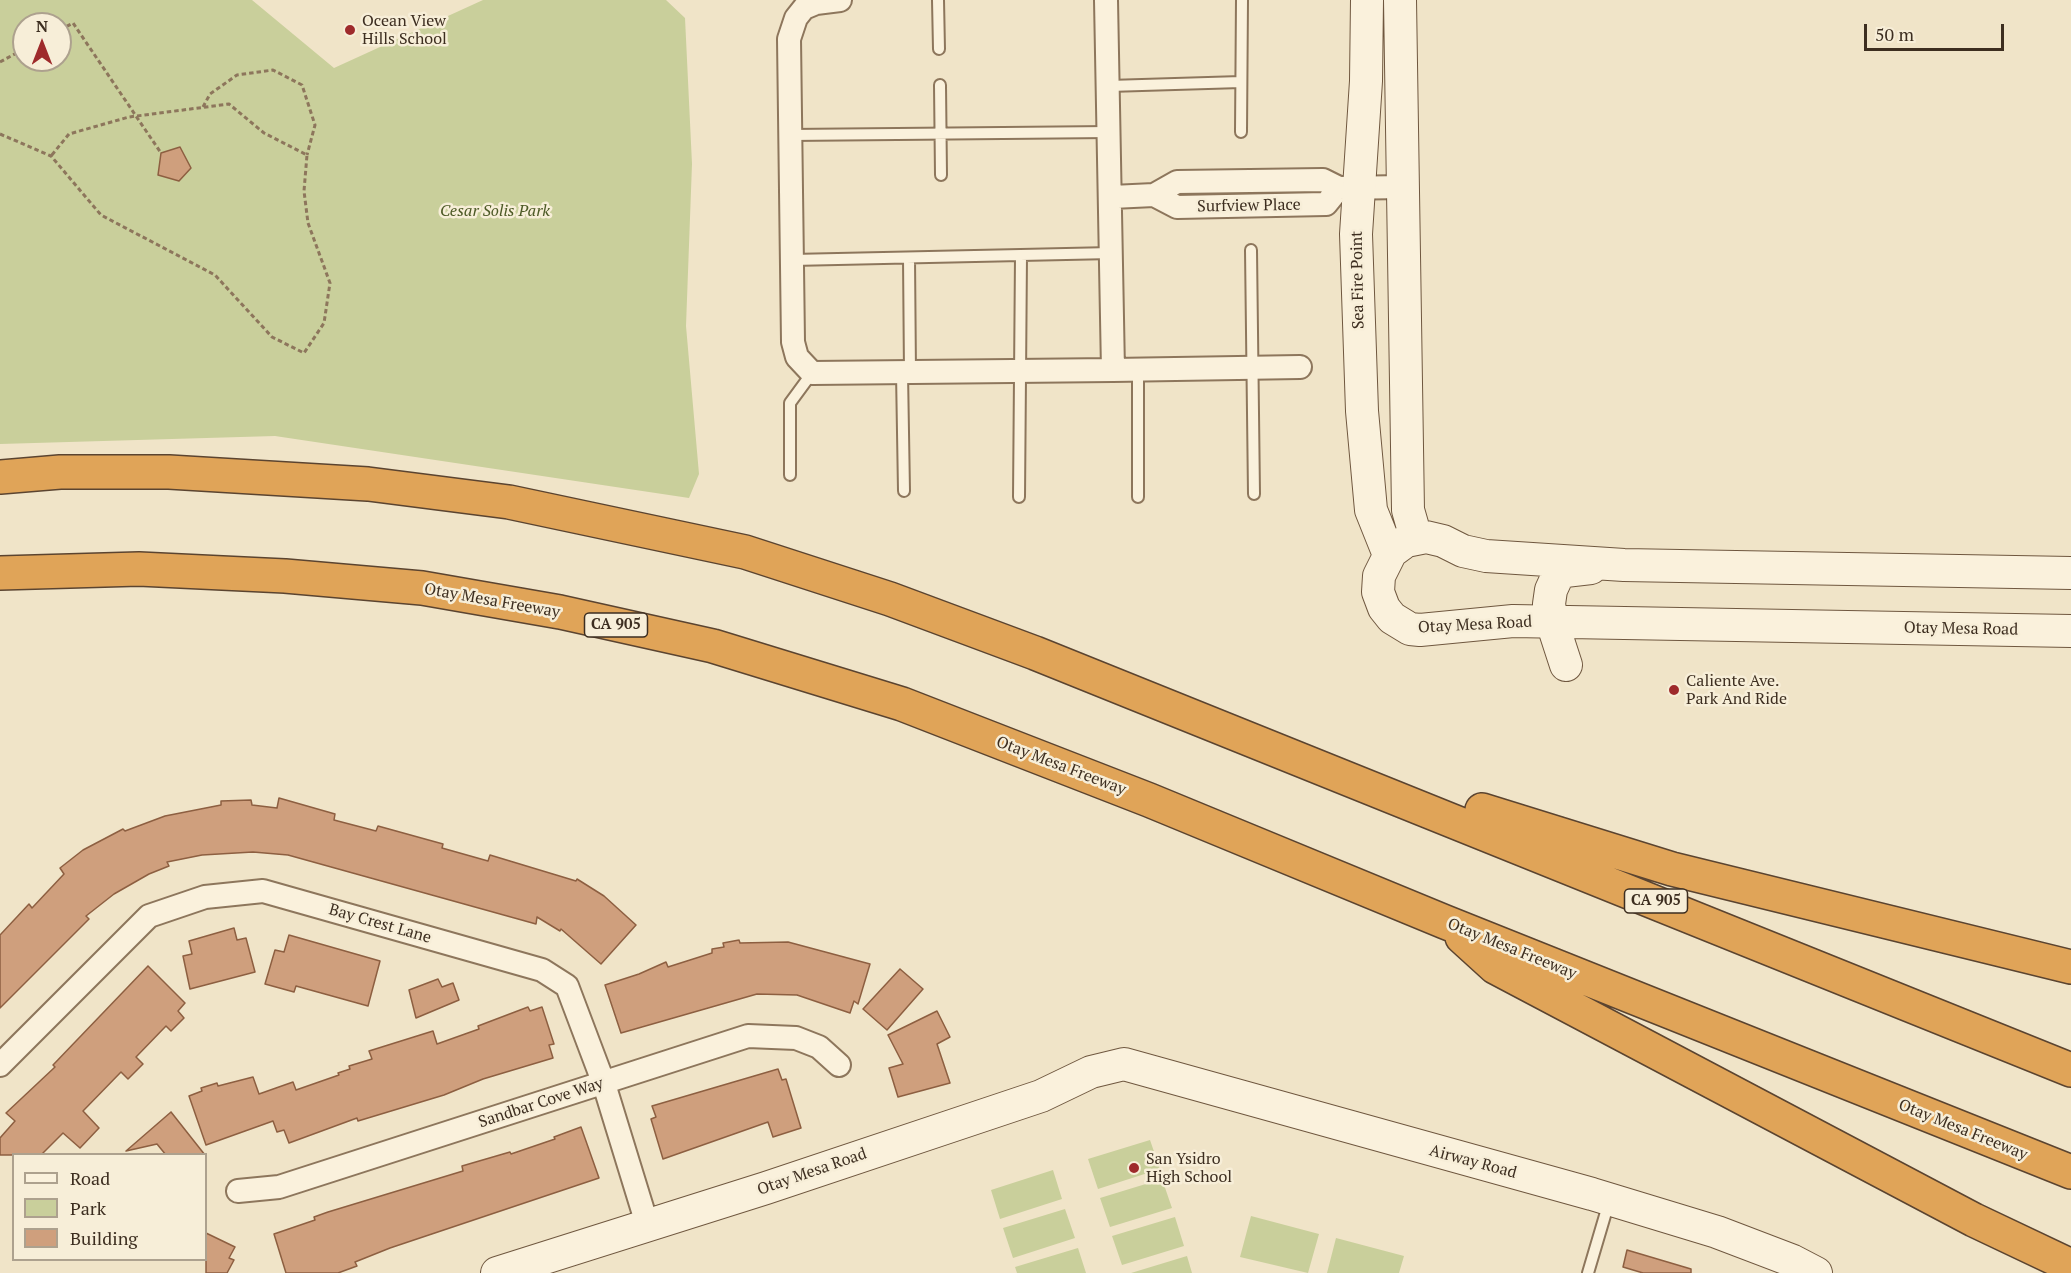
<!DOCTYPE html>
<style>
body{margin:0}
#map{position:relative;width:2071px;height:1273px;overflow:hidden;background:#f0e4c8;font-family:"PT Serif",serif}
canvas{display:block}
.legend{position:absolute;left:12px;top:1153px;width:195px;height:108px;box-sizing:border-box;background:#f7eed8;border:2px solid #ada18e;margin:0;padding:8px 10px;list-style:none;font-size:18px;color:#3d2e20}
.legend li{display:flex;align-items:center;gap:12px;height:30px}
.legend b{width:30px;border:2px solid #ada18e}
.north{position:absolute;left:12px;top:12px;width:60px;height:60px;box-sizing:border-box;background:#f7eed8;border:2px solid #ada18e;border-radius:50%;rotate:0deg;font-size:16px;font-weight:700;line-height:24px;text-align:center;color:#3d2e20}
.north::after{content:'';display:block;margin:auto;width:21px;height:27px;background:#9e2a2b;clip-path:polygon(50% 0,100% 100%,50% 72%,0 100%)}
.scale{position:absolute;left:1864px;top:24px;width:140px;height:27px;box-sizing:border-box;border:3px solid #3d2e20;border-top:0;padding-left:8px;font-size:18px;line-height:21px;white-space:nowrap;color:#3d2e20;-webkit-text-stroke:4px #f7eed8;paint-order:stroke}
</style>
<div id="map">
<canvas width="2071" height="1273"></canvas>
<ul class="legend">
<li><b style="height:8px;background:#faf1dc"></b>Road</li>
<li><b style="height:16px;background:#c9cf9b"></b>Park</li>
<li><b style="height:16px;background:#cf9f7d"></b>Building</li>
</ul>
<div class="north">N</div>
<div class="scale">50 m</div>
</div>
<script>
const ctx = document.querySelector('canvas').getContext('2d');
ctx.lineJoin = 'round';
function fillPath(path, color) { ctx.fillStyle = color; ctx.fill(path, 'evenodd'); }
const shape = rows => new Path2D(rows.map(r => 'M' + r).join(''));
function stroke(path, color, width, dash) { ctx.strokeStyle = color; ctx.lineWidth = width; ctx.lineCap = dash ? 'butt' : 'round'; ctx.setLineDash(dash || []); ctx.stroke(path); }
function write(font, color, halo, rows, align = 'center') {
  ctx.font = font + ' "PT Serif",serif'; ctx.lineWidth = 5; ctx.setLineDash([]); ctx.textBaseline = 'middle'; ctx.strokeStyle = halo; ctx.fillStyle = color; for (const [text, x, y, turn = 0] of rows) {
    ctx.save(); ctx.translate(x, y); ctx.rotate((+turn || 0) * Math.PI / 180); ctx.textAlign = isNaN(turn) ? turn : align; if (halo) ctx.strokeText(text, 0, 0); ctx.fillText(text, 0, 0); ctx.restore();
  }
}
fillPath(shape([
 [0,0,252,0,334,68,483,0,666,0,685,18,692,164,686,326,699,474,689,498,275,436,0,444],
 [24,24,60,24,60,60,24,60],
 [1150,1140,1160,1169,1098,1189,1088,1159],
 [1053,1170,1062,1199,1000,1219,991,1190],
 [1162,1179,1172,1208,1110,1227,1100,1198],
 [1065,1209,1075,1238,1013,1258,1003,1228],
 [1251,1216,1319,1234,1308,1273,1240,1257],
 [1175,1217,1184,1246,1122,1265,1112,1236],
 [1336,1238,1404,1256,1399,1273,1327,1273],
 [1078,1248,1086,1273,1017,1273,1015,1267],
 [1187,1256,1192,1273,1131,1273]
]), '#c9cf9b');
const building = shape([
 [180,147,191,168,179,181,158,175,161,153,180,147],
 [279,798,335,814,334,820,376,831,378,826,443,844,442,848,488,861,490,855,576,881,577,879,604,896,636,925,601,964,561,929,560,931,537,917,536,924,288,855,253,852,202,855,167,862,169,866,149,874,114,894,86,916,89,919,0,1008,0,935,29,904,32,908,64,874,60,868,83,850,123,829,125,831,165,816,221,805,221,801,251,800,252,805,277,808,279,798],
 [234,928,237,940,246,938,255,972,190,989,183,956,192,954,189,941,234,928],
 [289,935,380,961,368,1006,296,986,294,992,265,984,275,950,284,952,289,935],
 [739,940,740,943,788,942,870,964,858,1004,854,1001,850,1013,797,995,757,994,621,1033,605,985,639,974,666,962,668,967,712,953,712,949,724,947,723,943,739,940],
 [148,966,185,1003,178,1011,184,1018,171,1031,166,1026,136,1057,143,1064,128,1079,121,1072,83,1111,99,1128,80,1148,63,1133,41,1155,0,1155,0,1138,15,1121,6,1113,55,1067,53,1065,148,966],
 [900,969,923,989,887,1030,863,1009,900,969],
 [438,979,442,987,453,983,459,1000,416,1018,409,990,438,979],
 [528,1007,530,1011,542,1007,554,1044,549,1045,553,1058,483,1079,444,1095,358,1121,357,1118,289,1143,284,1130,277,1132,273,1121,206,1145,189,1096,202,1091,201,1088,217,1083,218,1086,253,1077,259,1094,293,1082,296,1090,339,1075,338,1073,350,1069,349,1066,372,1059,369,1051,433,1031,437,1044,479,1029,478,1026,528,1007],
 [937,1011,950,1037,937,1044,950,1083,898,1097,889,1068,903,1064,888,1035,937,1011],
 [778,1069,782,1080,786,1079,801,1128,773,1137,768,1122,663,1159,651,1119,656,1117,652,1106,778,1069],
 [171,1112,205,1155,166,1155,157,1144,126,1151,171,1112],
 [581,1127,599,1178,390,1248,355,1262,357,1266,338,1273,286,1273,274,1234,315,1220,314,1217,328,1212,463,1171,462,1166,510,1152,511,1154,555,1139,554,1137,581,1127],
 [206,1233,235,1247,229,1258,234,1260,227,1273,206,1273,206,1233],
 [1627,1250,1691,1269,1691,1273,1643,1273,1623,1267,1627,1250]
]);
fillPath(building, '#cf9f7d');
stroke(building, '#8d5f41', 1.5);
const lane = shape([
 [938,0,939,49],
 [940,85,941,175],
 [1109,86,1241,82],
 [1241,132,1242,0],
 [790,135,1110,132],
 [1251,250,1254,494],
 [909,258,910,373],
 [792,260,1112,253],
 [1138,369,1138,497],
 [902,373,904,491],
 [790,475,790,403,812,373],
 [1019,497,1021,256],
 [1588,1273,1609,1202]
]);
const street = shape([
 [840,0,816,3,804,8,796,18,789,39,793,342,797,357,812,373,1113,370,1106,0],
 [1154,195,1177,207,1326,204,1339,188],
 [1112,197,1154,195,1177,182,1323,180,1339,188,1403,187],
 [1113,370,1300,367],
 [0,1065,149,916,205,897,263,891,542,970,567,986,604,1084,647,1224],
 [238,1191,279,1187,748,1036,796,1038,819,1047,839,1065]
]);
const secondary = shape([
 [1367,0,1366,81,1356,234,1362,411,1371,510,1389,555],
 [1400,0,1408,510,1416,538],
 [2071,573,1624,565,1486,556,1463,551,1443,541,1426,537,1406,541,1391,552,1379,576,1378,592,1384,608,1392,618,1410,629,1420,630,1513,621,2071,631],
 [1566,665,1552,622,1549,604,1551,590,1557,577,1565,571,1591,568],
 [497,1273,766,1188,1041,1096,1091,1072,1124,1064,1592,1194,1717,1232,1793,1261,1816,1273]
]);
const highway = shape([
 [0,477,60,472,169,472,368,484,509,502,745,552,890,599,1035,653,2071,1070],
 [0,573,139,569,285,576,422,588,560,612,713,646,902,704,1149,800,1445,922,2071,1172],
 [1482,810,1672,869,2071,967],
 [1462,937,1495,967,1974,1220,2071,1266]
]);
stroke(lane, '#8d765c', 14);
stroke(street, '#8d765c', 26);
stroke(secondary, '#6f573f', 34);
stroke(highway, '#5b4430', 36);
stroke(shape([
 [60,30,73,23,161,153],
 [0,62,24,49],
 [203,107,210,94,237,75,273,70,302,85,315,125,307,155],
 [0,134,51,156,101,215,215,275,272,337,304,353,324,323,330,283,308,223,304,191,307,155,264,133,229,104,129,117,69,134,51,156]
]), '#8d765c', 3, [4.5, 3]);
stroke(lane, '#faf1dc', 10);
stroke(street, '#faf1dc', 22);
stroke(secondary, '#faf1dc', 32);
stroke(highway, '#e0a458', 33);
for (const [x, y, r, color] of [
 [350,30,6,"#9e2a2b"],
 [1674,690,6,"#9e2a2b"],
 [1134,1168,6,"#9e2a2b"]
]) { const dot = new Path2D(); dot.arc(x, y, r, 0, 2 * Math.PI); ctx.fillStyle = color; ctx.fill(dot); stroke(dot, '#f7eed8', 2); }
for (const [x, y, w] of [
 [616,625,63],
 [1656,901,63]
]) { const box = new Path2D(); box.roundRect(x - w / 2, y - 12, w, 24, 4.5); ctx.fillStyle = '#f7eed8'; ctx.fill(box); stroke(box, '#3d2e20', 1.5); }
write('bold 15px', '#3d2e20', null, [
 ["CA 905",616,625],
 ["CA 905",1656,901]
]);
write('16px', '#3d2e20', '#f7eed8', [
 ["Ocean View",362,21],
 ["Hills School",362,39],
 ["Caliente Ave.",1686,681],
 ["Park And Ride",1686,699],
 ["San Ysidro",1146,1159],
 ["High School",1146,1177]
], 'left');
write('16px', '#3d2e20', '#f7eed8', [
 ["Surfview Place",1249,206,-1],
 ["Sea Fire Point",1358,280,-91],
 ["Otay Mesa Freeway",492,601,10],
 ["Otay Mesa Road",1475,625,-3],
 ["Otay Mesa Road",1961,629,1],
 ["Otay Mesa Freeway",1061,766,21],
 ["Bay Crest Lane",380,924,16],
 ["Otay Mesa Freeway",1512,949,22],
 ["Sandbar Cove Way",541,1103,-18],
 ["Otay Mesa Freeway",1963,1130,22],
 ["Airway Road",1473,1162,15],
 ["Otay Mesa Road",812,1172,-19]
]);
write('italic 16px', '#4d5a26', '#f7eed8', [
 ["Cesar Solis Park",495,211]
]);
</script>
